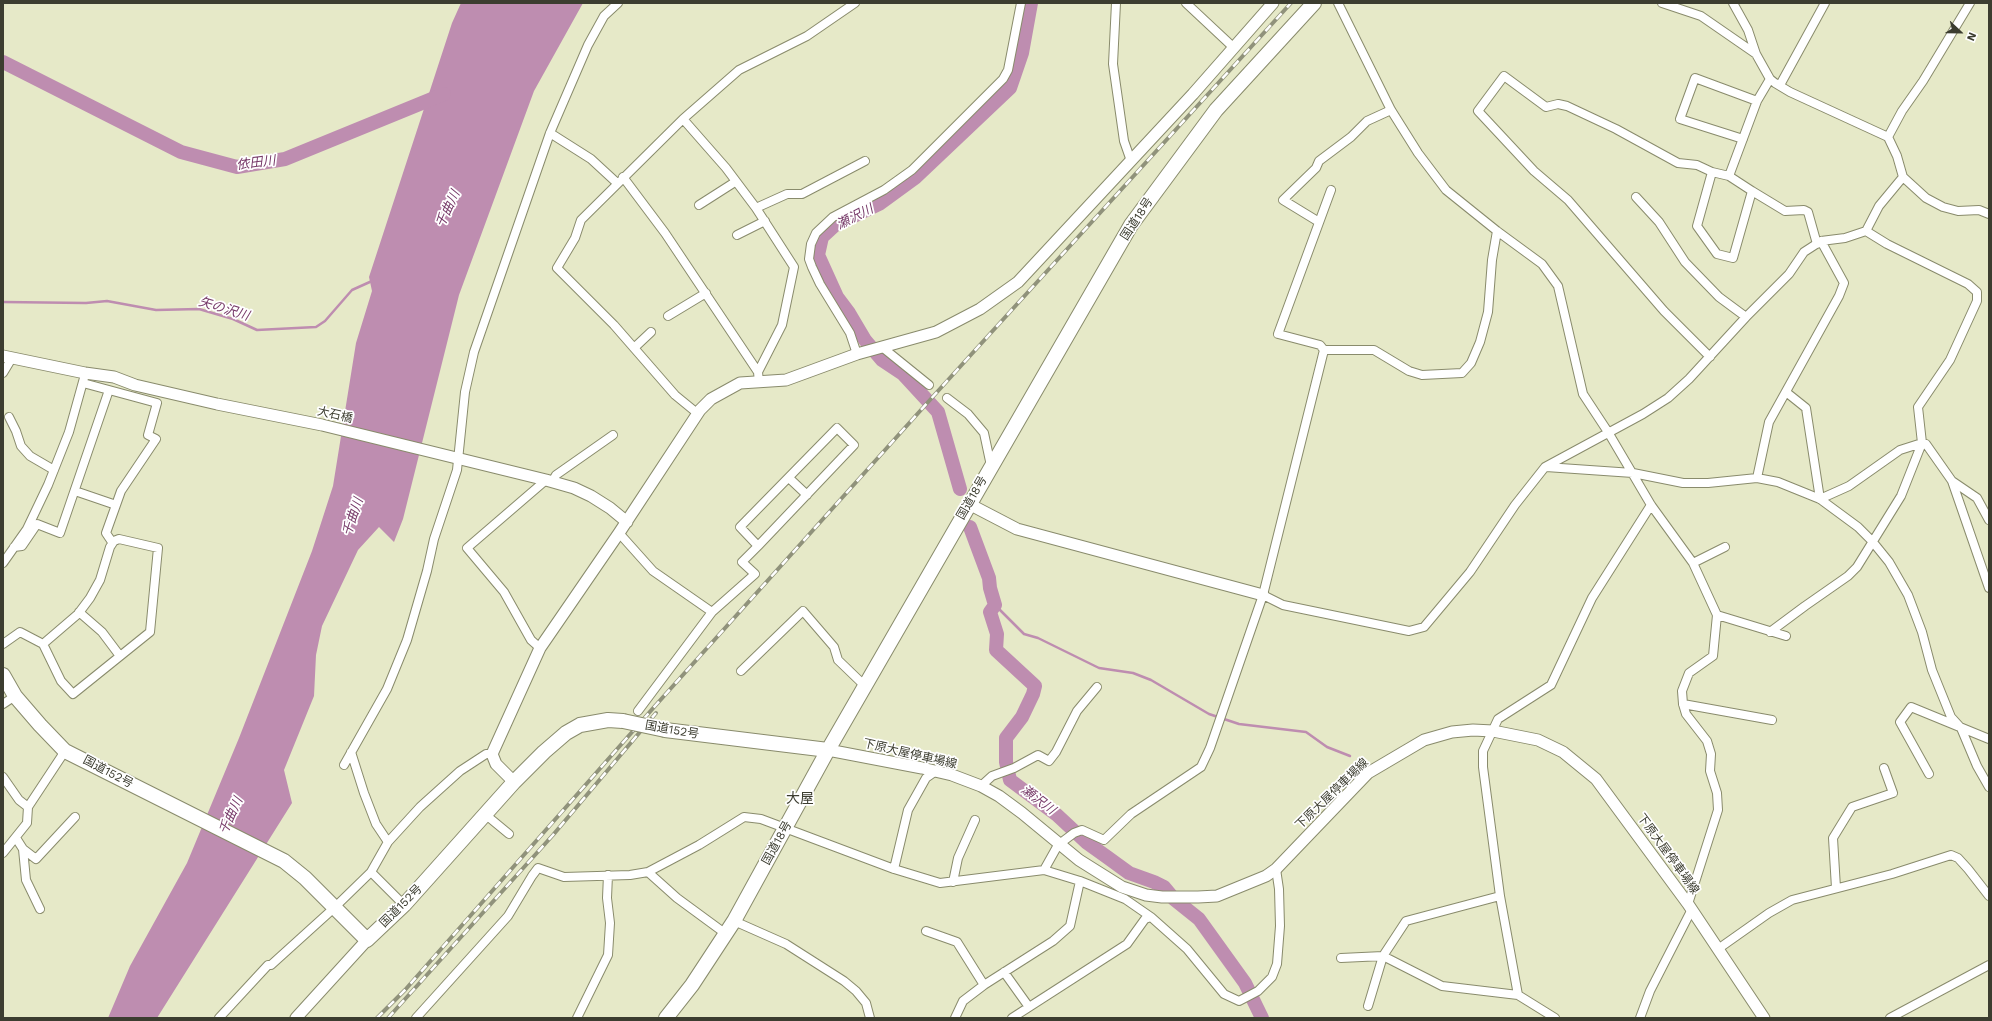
<!DOCTYPE html>
<meta charset="utf-8">
<style>
body{margin:0}
#map{position:relative;width:1992px;height:1021px;overflow:hidden;background:#e6e9c8;font-family:"Work Sans",sans-serif}
canvas{display:block}
.frame{position:absolute;inset:0;border:4px solid #3c3d30;pointer-events:none}
.north{position:absolute;left:1940px;top:12px;width:40px;height:40px;-webkit-text-stroke:3px #fff;paint-order:stroke;rotate:112deg;font-size:11px;font-weight:700;line-height:16px;text-align:center;color:#3c3d30}
.north::after{content:'';display:block;margin:auto;width:14px;height:18px;background:#3c3d30;clip-path:polygon(50% 0,100% 100%,50% 72%,0 100%)}
</style>
<div id="map">
<canvas width="1992" height="1021"></canvas>
<div class="frame"></div>
<div class="north">N</div>
</div>
<script>
const ctx = document.querySelector('canvas').getContext('2d');
ctx.lineJoin = 'round';
function fillPath(path, color) { ctx.fillStyle = color; ctx.fill(path, 'evenodd'); }
const shape = rows => new Path2D(rows.map(r => 'M' + r).join(''));
function stroke(path, color, width, dash) { ctx.strokeStyle = color; ctx.lineWidth = width; ctx.lineCap = dash ? 'butt' : 'round'; ctx.setLineDash(dash || []); ctx.stroke(path); }
function write(font, color, halo, rows, align = 'center') {
  ctx.font = font + ' "Work Sans","Noto Sans JP",sans-serif'; ctx.lineWidth = 3.5; ctx.setLineDash([]); ctx.textBaseline = 'middle'; ctx.strokeStyle = halo; ctx.fillStyle = color; for (const [text, x, y, turn = 0] of rows) {
    ctx.save(); ctx.translate(x, y); ctx.rotate((+turn || 0) * Math.PI / 180); ctx.textAlign = isNaN(turn) ? turn : align; if (halo) ctx.strokeText(text, 0, 0); ctx.fillText(text, 0, 0); ctx.restore();
  }
}
fillPath(shape([
 [461,3,583,3,534,91,459,295,403,519,394,542,379,527,358,550,322,626,316,655,314,696,284,770,292,803,157,1018,108,1018,130,966,187,863,239,738,312,551,333,486,356,343,372,291,369,277,452,23]
]), '#be8db0');
stroke(shape([
 [3,302,86,303,107,301,156,310,199,309,233,319,257,330,316,327,325,321,352,290,372,281],
 [995,605,1024,634,1038,638,1099,668,1133,673,1151,680,1209,714,1239,724,1306,732,1327,747,1350,756]
]), '#be8db0', 2.5);
stroke(shape([
 [3,62,181,152,237,167,285,159,444,94],
 [960,489,938,412,903,374,882,360,865,340,849,313,837,297,818,255,822,237,835,225,879,204,916,177,1010,88,1022,53,1031,3],
 [970,527,989,578,990,588,995,605,990,612,997,634,996,650,1035,686,1033,694,1022,717,1006,738,1006,762,1010,780,1057,815,1086,842,1107,857,1129,873,1154,882,1164,887,1174,899,1199,919,1245,983,1262,1018]
]), '#be8db0', 14);
const street = shape([
 [1116,3,1113,64,1124,141,1131,161],
 [1186,3,1233,47],
 [1338,3,1391,110,1418,153,1446,190,1497,231,1542,264,1558,286,1583,394,1608,432,1651,505,1693,563,1717,615,1713,656,1689,673,1682,691,1683,704,1686,714,1707,741,1711,754,1710,771,1717,793,1718,810,1688,904],
 [1662,3,1701,16,1756,54],
 [1733,3,1748,30,1756,54,1770,79,1775,83,1790,92,1888,137,1897,156,1903,177,1926,198,1943,207,1958,211,1979,210,1989,214],
 [1780,85,1825,3],
 [683,119,726,168,756,208,794,267,782,325,758,372,759,382],
 [550,133,591,159,617,183],
 [1888,137,1902,111,1923,81,1970,3],
 [1743,139,1680,119,1695,78,1757,101],
 [1729,176,1757,101,1770,79],
 [623,177,665,233,758,372],
 [1752,191,1785,211,1804,210,1808,212,1817,244],
 [1636,197,1659,222,1685,262,1719,297,1746,317],
 [699,205,735,182],
 [756,208,787,194,802,194,865,161],
 [1319,222,1283,200,1316,168,1319,161,1351,137,1367,121,1391,110],
 [1866,231,1879,206,1903,177],
 [737,235,765,221],
 [668,316,706,293],
 [882,347,929,385],
 [634,348,651,332],
 [1324,350,1320,345,1278,334,1331,190],
 [857,354,850,333,820,284,812,267,809,259,811,244,816,233,833,217,884,190,912,170,1003,79,1008,70,1021,3],
 [1710,357,1664,311,1568,200,1534,171,1478,111,1504,76,1546,107,1558,104,1567,106,1616,129,1678,163,1697,165,1712,172,1729,176,1752,191,1733,258,1717,254,1697,226,1712,172],
 [3,373,12,358],
 [109,390,157,403,148,435,156,439,121,491,106,533,112,542],
 [1786,392,1806,408,1820,499],
 [947,398,968,414,984,433,991,466],
 [697,413,675,395,614,325,557,268,575,238,581,220,683,119,739,70,807,36,855,3],
 [9,417,16,431,21,446,30,456,54,470],
 [837,428,854,445,758,546,740,527,837,428],
 [1546,467,1633,473,1683,483,1708,483,1757,478,1778,482,1820,499,1858,527,1872,541,1889,562,1908,595,1922,632,1932,670,1951,717,1961,728,1977,766,1989,787],
 [789,478,807,495],
 [1757,478,1769,422,1839,296,1844,283,1821,241],
 [1952,481,1977,498,1989,520],
 [552,482,556,475,613,435],
 [75,491,116,505],
 [1820,499,1849,486,1900,450,1922,443,1926,444,1952,481,1989,588],
 [619,533,653,571,712,612],
 [14,547,22,546,37,524,60,533,109,390,83,383],
 [3,563,27,529,48,485,69,432,84,378],
 [1693,563,1725,547],
 [1263,595,1283,605,1409,631,1424,627,1470,572,1515,505,1545,467,1643,414,1668,398,1689,379,1746,317,1789,274,1804,252,1821,241,1845,238,1866,231,1887,244,1968,284,1977,292,1977,301,1950,360,1918,407,1922,443,1901,496,1857,567,1848,576,1805,606,1770,632],
 [79,612,102,632,120,656],
 [1717,615,1786,636],
 [3,644,20,632,43,644,61,681,73,694,150,632,158,548,119,539,114,541,110,547,100,580,90,598,78,614,43,644],
 [540,648,531,640,504,592,467,548,546,480],
 [741,671,803,611,834,647,838,660,865,686],
 [3,704,15,696],
 [1683,704,1772,720],
 [638,711,712,612,755,574,742,562,758,546],
 [351,752,364,793,376,824,388,842],
 [344,765,387,689,407,640,427,571,434,539,457,470,465,392,474,352,550,133,588,45,604,16,618,3],
 [1929,774,1900,722,1911,707,1989,739],
 [3,777,19,800,28,807],
 [981,786,992,776,1014,768,1038,755,1049,761,1056,752,1077,711,1097,687],
 [486,815,509,834],
 [16,838,23,849,26,880,40,909],
 [23,849,36,859,75,817],
 [3,853,27,823,28,807,65,751],
 [894,869,908,810,926,778,936,771],
 [1044,870,1080,881,1125,899,1151,917,1187,949,1224,994,1239,1001,1258,991,1272,977,1277,964,1280,926,1279,889,1276,869],
 [371,872,404,905],
 [648,872,699,845,744,817,761,819,894,869,940,883,1044,870,1058,845,1074,833,1082,830,1104,840,1131,814,1201,767,1210,748,1263,595,1324,350,1374,350,1409,371,1422,375,1462,373,1471,363,1480,342,1488,312,1492,260,1497,231],
 [953,882,958,858,975,820],
 [1836,888,1833,838,1852,807,1893,793,1884,768],
 [734,921,786,944,844,981,856,991,866,1003,870,1018],
 [926,931,957,942,984,985],
 [1718,949,1769,913,1792,900,1892,874,1951,855,1958,858,1968,869,1989,896],
 [1341,958,1383,956,1442,986,1518,995,1555,1018],
 [1004,972,1029,1007],
 [1518,995,1500,896,1483,767,1483,751,1498,719,1551,685,1592,598,1651,505],
 [1368,1006,1383,956,1406,921,1500,896],
 [219,1018,268,965,271,965,334,908,371,872,388,842,420,807,460,771,486,754,492,754],
 [416,1018,508,916,532,876,538,868,564,877,630,875,648,872,677,898,726,934],
 [577,1018,608,955,610,923,607,898,608,875],
 [955,1018,963,1001,984,985,1053,941,1070,926,1080,881],
 [1012,1018,1127,944,1145,919,1151,917],
 [1640,1018,1650,991,1692,909],
 [1890,1018,1989,965]
]);
const secondary = shape([
 [3,356,85,373,114,377,135,385,217,404,322,425,546,480,574,488,591,496,610,508,627,522],
 [969,504,1017,529,1263,595],
 [828,750,922,768,952,775,981,786,999,796,1022,813,1079,860,1122,887,1146,895,1162,897,1198,897,1217,896,1266,876,1276,869,1368,773,1424,740,1452,732,1473,730,1493,731,1538,740,1563,752,1596,779,1688,904,1764,1018],
 [514,782,496,764,492,754,540,648,619,533,700,410,711,399,740,383,786,380,857,354,936,332,980,309,1018,282,1193,94,1273,3],
 [296,1018,367,940]
]);
const highway = shape([
 [3,675,15,696,40,725,65,751,284,861,305,878,367,940,404,905,514,782,544,752,566,733,580,725,608,720,623,721],
 [665,730,828,750],
 [666,1018,692,985,734,921,828,750,1131,225,1216,110,1314,3]
]);
stroke(street, '#898b6c', 10);
stroke(secondary, '#898b6c', 13);
stroke(highway, '#898b6c', 16);
stroke(street, '#fff', 8);
stroke(secondary, '#fff', 11);
stroke(highway, '#fff', 14);
const rail = shape([
 [377,1018,405,990,655,706,938,391,1291,3],
 [388,1018,553,835,656,713]
]);
stroke(rail, '#90927b', 4);
stroke(rail, '#fff', 2.5, [8]);
const highwayBridge = shape([
 [623,721,665,730]
]);
stroke(highwayBridge, '#898b6c', 16, []);
stroke(highwayBridge, '#fff', 14);
write('12px', '#3c3d30', '#fff', [
 ["国道18号",1137,219,-57],
 ["大石橋",335,415,13],
 ["国道18号",972,498,-60],
 ["国道152号",672,730,10],
 ["下原大屋停車場線",910,754,13],
 ["国道152号",108,772,28],
 ["下原大屋停車場線",1332,794,-44],
 ["国道18号",777,843,-61],
 ["下原大屋停車場線",1668,854,54],
 ["国道152号",401,906,-45]
]);
write('italic 13px', '#763968', '#fff', [
 ["依田川",256,163,-7],
 ["千曲川",448,209,-65],
 ["瀬沢川",855,217,-27],
 ["矢の沢川",224,309,17],
 ["千曲川",353,517,-72],
 ["瀬沢川",1038,800,37],
 ["千曲川",231,816,-66]
]);
write('14px', '#3c3d30', '#fff', [
 ["大屋",800,799]
]);
</script>
